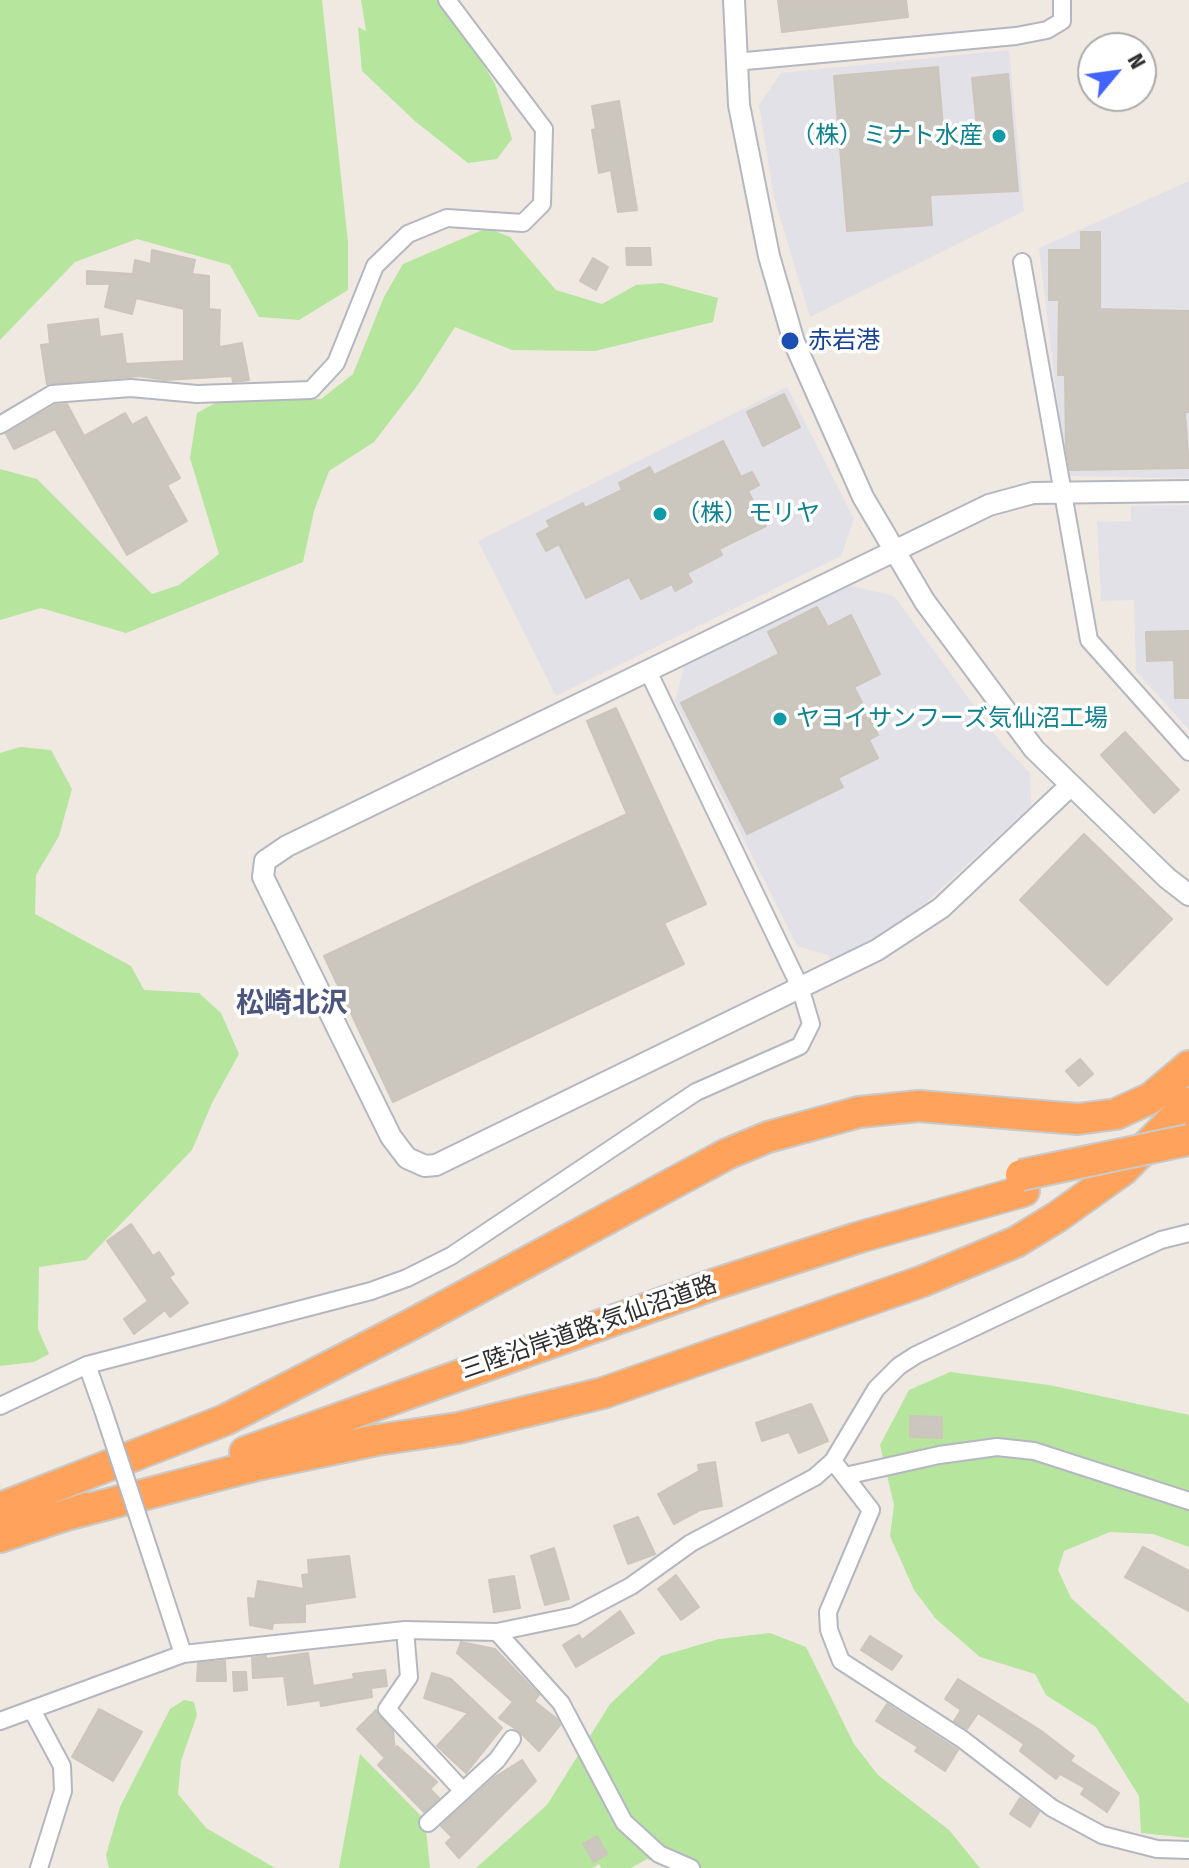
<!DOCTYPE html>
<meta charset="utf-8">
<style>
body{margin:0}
#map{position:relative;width:1189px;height:1868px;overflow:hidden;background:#efe9e1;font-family:"Fira Sans Condensed",sans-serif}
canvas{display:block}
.north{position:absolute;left:1077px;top:32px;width:80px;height:80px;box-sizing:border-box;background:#fff;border:2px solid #ababab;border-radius:50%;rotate:61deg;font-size:22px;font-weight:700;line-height:32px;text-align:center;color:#2e2e2e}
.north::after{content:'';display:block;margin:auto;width:28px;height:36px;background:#4264fb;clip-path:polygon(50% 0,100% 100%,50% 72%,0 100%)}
</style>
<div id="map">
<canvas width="1189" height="1868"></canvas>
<div class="north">N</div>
</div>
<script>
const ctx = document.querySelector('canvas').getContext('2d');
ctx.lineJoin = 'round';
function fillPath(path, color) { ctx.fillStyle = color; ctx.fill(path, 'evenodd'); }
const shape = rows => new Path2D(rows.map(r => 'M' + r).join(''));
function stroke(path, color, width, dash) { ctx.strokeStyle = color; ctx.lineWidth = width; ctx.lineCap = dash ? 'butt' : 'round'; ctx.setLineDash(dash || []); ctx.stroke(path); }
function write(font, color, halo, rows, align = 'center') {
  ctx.font = font + ' "Fira Sans Condensed","Noto Sans JP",sans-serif'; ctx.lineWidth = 7; ctx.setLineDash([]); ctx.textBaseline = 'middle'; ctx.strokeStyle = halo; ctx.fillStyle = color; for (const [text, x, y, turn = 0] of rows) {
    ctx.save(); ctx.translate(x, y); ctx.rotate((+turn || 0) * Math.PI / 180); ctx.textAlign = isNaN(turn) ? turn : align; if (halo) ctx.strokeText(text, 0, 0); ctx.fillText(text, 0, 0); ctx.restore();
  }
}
fillPath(shape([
 [1009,50,1024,211,810,317,774,198,759,105,781,73],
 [1189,181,1189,478,1066,476,1039,248],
 [787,387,854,519,841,556,556,696,478,541],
 [1189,505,1189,730,1136,671,1134,600,1101,601,1097,522,1131,521,1131,506],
 [847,585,894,596,1002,744,1030,773,1031,806,922,906,859,949,832,961,828,955,797,946,675,701,685,664]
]), '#e3e1e8');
fillPath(shape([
 [0,0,322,0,348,242,348,290,299,320,259,317,230,265,137,239,75,262,0,340],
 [361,0,444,0,495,84,512,139,497,159,468,163,416,122,362,71,358,27,366,31],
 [487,228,510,237,556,290,602,304,636,285,662,283,718,298,713,322,595,351,512,350,455,327,417,386,374,442,329,471,314,511,303,562,126,633,41,608,0,620,0,469,37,479,152,594,179,585,219,554,190,458,197,413,219,401,321,399,353,374,384,297,403,264],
 [20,747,51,750,72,789,59,836,36,875,35,914,131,966,144,990,199,993,221,1013,239,1054,212,1103,192,1150,86,1260,39,1267,38,1329,49,1354,34,1362,0,1366,0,753],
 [950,1372,1049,1385,1189,1415,1189,1547,1153,1534,1110,1532,1064,1551,1058,1570,1071,1598,1189,1704,1189,1838,1141,1833,1139,1796,1096,1727,1046,1695,1035,1674,980,1657,936,1619,914,1590,890,1536,894,1505,880,1445,909,1390],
 [770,1633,806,1647,854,1744,878,1775,949,1830,980,1868,674,1868,647,1859,631,1868,601,1868,599,1864,593,1868,476,1868,547,1805,610,1704,661,1656,719,1639],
 [184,1700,194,1702,197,1715,181,1761,178,1794,206,1828,275,1868,109,1868,106,1855,120,1807,170,1709],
 [360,1754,425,1820,430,1868,339,1868]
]), '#b6e59e');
const building = shape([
 [778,0,906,0,908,17,782,32,778,0],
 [938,67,944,139,978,136,972,78,1008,74,1018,191,930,195,932,225,847,231,834,76,938,67],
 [619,101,637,210,618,212,611,170,599,173,592,130,596,129,592,106,619,101],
 [1081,232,1100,232,1100,309,1189,311,1189,412,1185,412,1189,468,1070,470,1066,447,1065,375,1058,375,1059,300,1049,300,1049,250,1081,250,1081,232],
 [626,248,650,248,651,265,627,265,626,248],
 [152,250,195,260,192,274,209,276,209,309,220,310,219,347,242,343,249,380,233,382,232,376,165,380,140,376,47,384,41,345,50,344,48,325,98,319,100,337,122,334,126,364,184,361,184,309,136,298,132,314,105,307,110,284,87,284,87,271,133,274,135,260,151,264,152,250],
 [593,258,608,267,596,290,580,281,593,258],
 [784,394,800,427,763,446,747,412,784,394],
 [67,404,84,436,125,413,132,425,146,417,180,478,167,485,187,521,127,555,55,429,14,449,6,434,55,405,67,404],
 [723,441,741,477,752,472,759,485,748,491,766,526,719,549,722,555,687,573,692,582,675,591,672,584,641,599,629,577,586,598,559,544,546,551,537,534,550,527,547,521,583,503,585,508,622,490,619,483,650,467,654,475,723,441],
 [817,607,828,627,851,615,880,674,854,687,878,735,869,740,878,758,838,778,843,787,747,834,681,703,779,654,768,632,817,607],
 [1189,631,1189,698,1175,698,1174,660,1147,661,1146,632,1189,631],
 [616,708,706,904,664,923,684,964,393,1102,324,956,627,814,587,721,616,708],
 [1125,732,1179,790,1154,813,1101,755,1125,732],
 [1084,834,1172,919,1107,985,1020,900,1084,834],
 [1080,1059,1093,1074,1079,1086,1066,1071,1080,1059],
 [131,1224,153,1256,159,1252,174,1274,169,1277,188,1303,170,1317,165,1310,134,1334,124,1319,148,1301,107,1241,131,1224],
 [811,1404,828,1441,799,1453,789,1432,762,1441,756,1423,811,1404],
 [910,1416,942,1417,942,1438,910,1437,910,1416],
 [715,1462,722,1506,700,1510,674,1524,658,1494,699,1471,698,1465,715,1462],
 [638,1517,655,1554,628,1564,614,1526,638,1517],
 [1143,1547,1189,1571,1189,1611,1125,1577,1143,1547],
 [554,1548,569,1599,545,1605,531,1556,554,1548],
 [349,1556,355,1597,305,1604,305,1622,273,1623,272,1629,250,1625,248,1598,255,1599,258,1581,304,1589,302,1575,309,1574,308,1560,349,1556],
 [676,1575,699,1607,681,1620,658,1589,676,1575],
 [514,1576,520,1608,494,1612,489,1580,514,1576],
 [620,1611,634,1633,576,1667,563,1645,579,1635,582,1640,620,1611],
 [870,1636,902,1656,892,1670,861,1650,870,1636],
 [461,1642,495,1649,539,1695,534,1701,557,1719,560,1725,539,1751,519,1731,499,1718,513,1702,457,1653,461,1642],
 [308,1653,313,1686,354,1679,353,1674,385,1670,387,1686,371,1688,372,1697,321,1706,320,1700,288,1705,284,1676,253,1678,252,1658,266,1656,266,1659,308,1653],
 [225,1661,226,1681,197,1681,198,1663,225,1661],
 [233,1672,246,1672,247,1690,234,1691,233,1672],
 [432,1673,451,1679,502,1728,466,1773,437,1746,468,1713,424,1698,432,1673],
 [958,1679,1040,1730,1074,1756,1070,1761,1119,1793,1107,1812,1081,1794,1085,1788,1060,1774,1056,1779,1020,1751,1024,1744,978,1713,967,1729,954,1721,961,1710,945,1699,958,1679],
 [887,1704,958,1750,945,1771,915,1751,918,1747,876,1721,887,1704],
 [99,1709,142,1732,113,1781,72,1757,99,1709],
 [376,1710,393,1731,395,1753,397,1746,437,1782,430,1789,439,1798,424,1812,378,1765,385,1758,357,1729,376,1710],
 [522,1760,536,1781,459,1858,446,1843,452,1837,441,1826,495,1777,522,1760],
 [1020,1798,1039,1812,1030,1827,1010,1814,1020,1798],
 [597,1836,607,1854,594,1862,583,1844,597,1836]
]);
fillPath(building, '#cbc7bf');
stroke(building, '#cbc5ba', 2);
const minor = shape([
 [735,62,1016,36,1047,30,1062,21,1062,0],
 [1022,262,1089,640,1189,752],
 [0,425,52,394,131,388,197,394,311,390,336,363,375,266,408,234,447,218,523,223,542,204,544,129,447,0],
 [87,1365,103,1410],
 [0,1406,87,1365,371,1291,407,1278,451,1256,696,1092,800,1046,811,1024,800,987,647,669],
 [833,1461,871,1510,828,1612,829,1630,841,1661,962,1739,1052,1808,1102,1835,1157,1849,1189,1850],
 [845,1476,939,1455,997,1447,1034,1451,1189,1501],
 [157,1574,183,1654],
 [405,1630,409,1677,387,1709,462,1790],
 [497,1632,561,1703,624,1822,659,1854,691,1868],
 [32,1710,62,1766,63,1791,39,1868],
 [0,1721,183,1654,405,1630,497,1632,574,1616,631,1586,691,1543,815,1477,833,1461,876,1389,899,1366,916,1355,1117,1260,1161,1240,1189,1233],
 [428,1823,497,1760,512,1739]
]);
const tertiary = shape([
 [734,0,739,105,769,256,794,342,863,497,925,602,1034,749,1167,878,1189,895],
 [1071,785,941,908,877,950,436,1165,425,1166,407,1158,391,1137,263,877,265,861,287,846,989,505,1033,493,1189,491]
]);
const motorway = shape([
 [245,1452,715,1284,860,1237,1024,1191],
 [0,1508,225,1420,416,1322,727,1154,768,1137,859,1112,919,1106,1078,1119,1116,1114,1151,1098,1189,1066],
 [70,1514,257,1465,377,1440,458,1428,603,1393,923,1281,1016,1242,1057,1217,1123,1170,1189,1103],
 [0,1537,87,1508]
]);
stroke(minor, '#b4b7c1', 20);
stroke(tertiary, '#b4b7c1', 24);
stroke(motorway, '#c9c9c9', 34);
stroke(minor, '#fff', 16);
stroke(tertiary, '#fff', 20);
stroke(motorway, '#ffa35c', 30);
const minorBridge = shape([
 [103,1410,157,1574]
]);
const motorwayBridge = shape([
 [1021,1175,1189,1140]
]);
stroke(minorBridge, '#b4b7c1', 20, []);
stroke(motorwayBridge, '#c9c9c9', 34, []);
stroke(minorBridge, '#fff', 16);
stroke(motorwayBridge, '#ffa35c', 30);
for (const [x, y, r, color] of [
 [999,136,8,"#0f9aa8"],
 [790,341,10,"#1a4fb4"],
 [660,514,8,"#0f9aa8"],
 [780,719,8,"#0f9aa8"]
]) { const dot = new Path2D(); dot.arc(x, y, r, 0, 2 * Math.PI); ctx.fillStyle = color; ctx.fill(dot); stroke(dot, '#fff', 3); }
write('24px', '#0d838f', '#fff', [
 ["（株）ミナト水産",983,136,"right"],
 ["（株）モリヤ",676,514],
 ["ヤヨイサンフーズ気仙沼工場",796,719]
], 'left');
write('24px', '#164399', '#fff', [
 ["赤岩港",808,341]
], 'left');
write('24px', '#2e2e2e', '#fff', [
 ["三陸沿岸道路;気仙沼道路",589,1328,-19]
]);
write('bold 28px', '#4d5680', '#fff', [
 ["松崎北沢",292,1004]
]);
</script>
